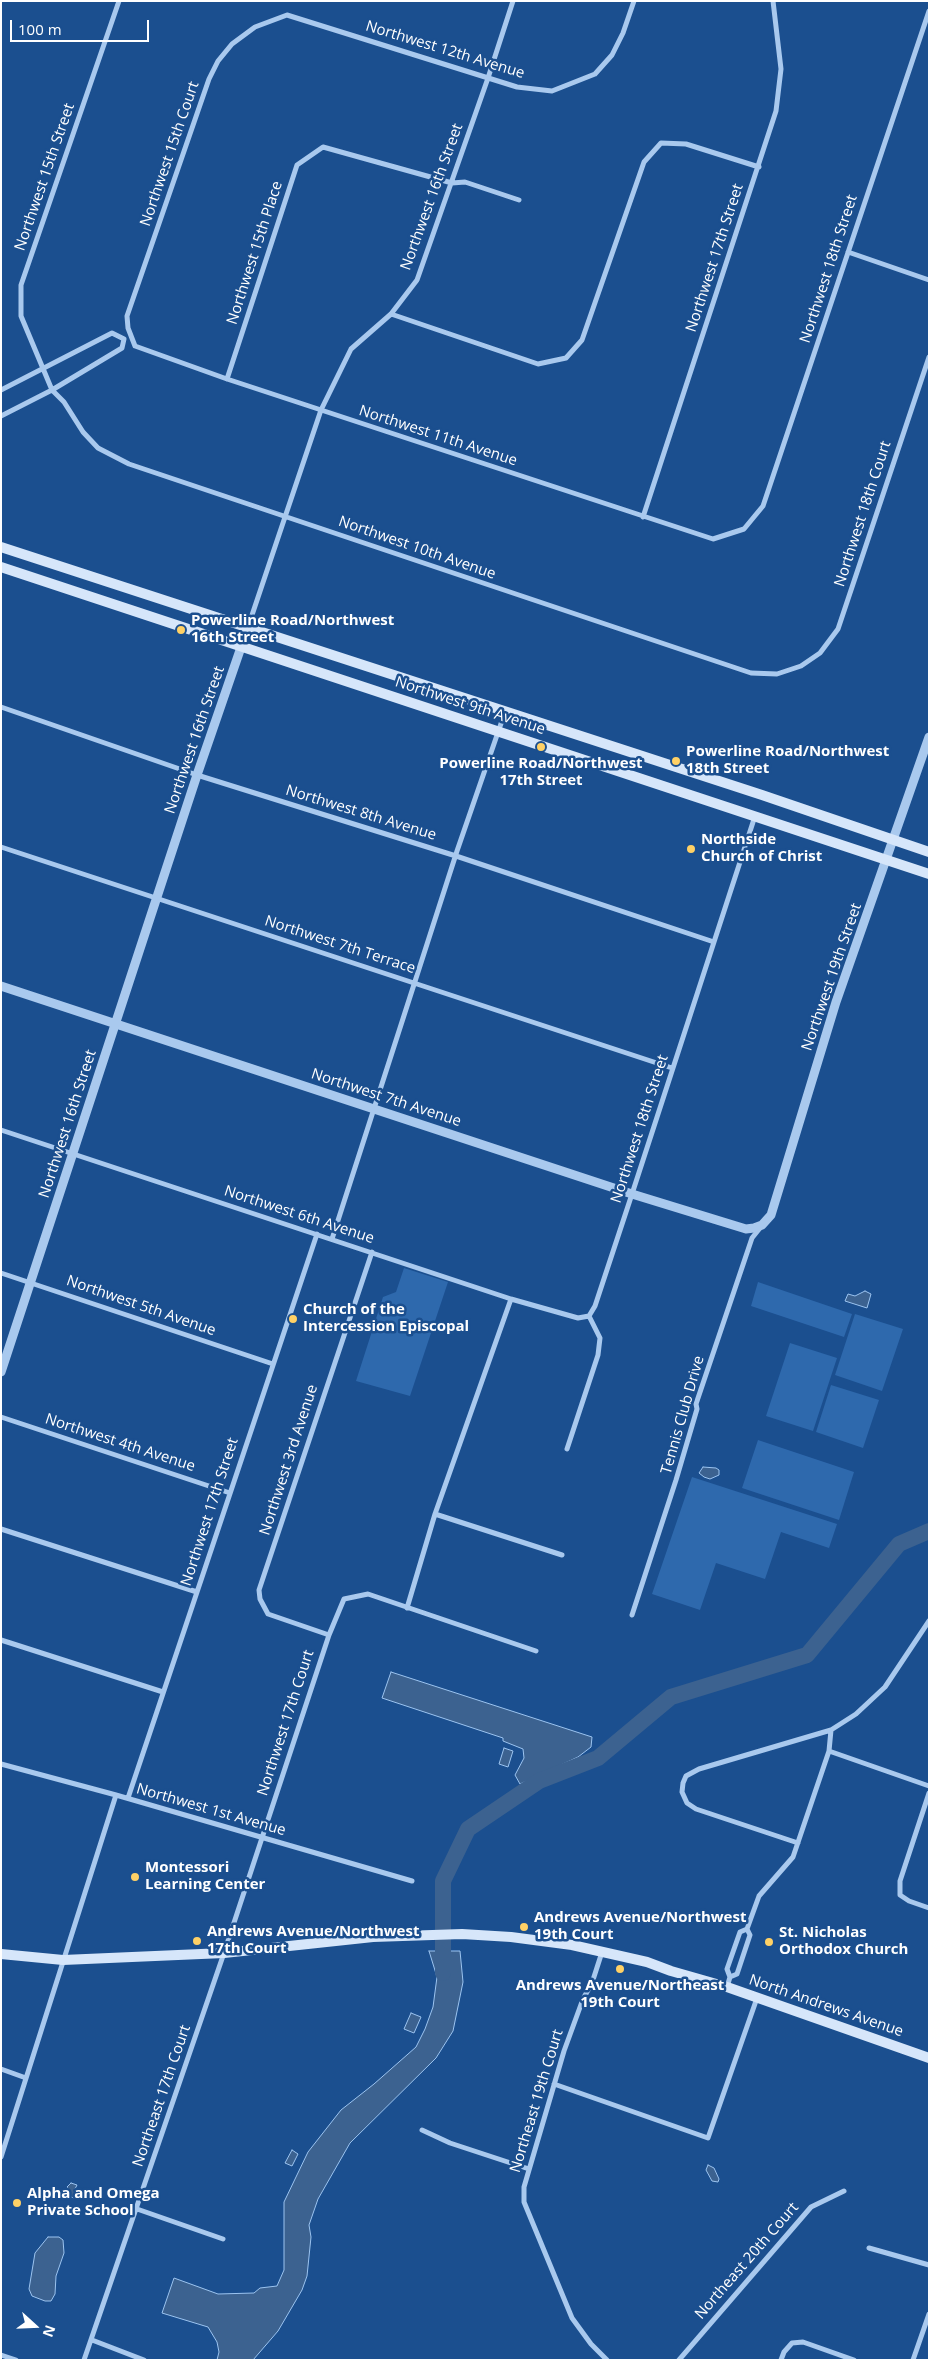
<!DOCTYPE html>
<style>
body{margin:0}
#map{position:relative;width:930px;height:2361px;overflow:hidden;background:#1b4f8f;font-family:"Open Sans",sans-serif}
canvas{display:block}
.frame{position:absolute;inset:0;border:2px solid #fff;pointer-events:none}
.north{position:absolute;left:10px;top:2301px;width:50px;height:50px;-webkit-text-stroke:4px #1b4f8f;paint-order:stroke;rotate:110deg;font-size:14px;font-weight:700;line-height:20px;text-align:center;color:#fff}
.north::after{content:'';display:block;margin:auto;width:18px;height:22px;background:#fff;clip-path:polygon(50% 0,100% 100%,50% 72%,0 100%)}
.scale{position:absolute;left:10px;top:20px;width:139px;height:22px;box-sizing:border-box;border:2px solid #fff;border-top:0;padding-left:6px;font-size:15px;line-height:18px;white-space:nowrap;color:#fff;-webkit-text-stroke:4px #1b4f8f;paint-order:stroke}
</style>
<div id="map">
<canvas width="930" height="2361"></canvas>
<div class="frame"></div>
<div class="north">N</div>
<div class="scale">100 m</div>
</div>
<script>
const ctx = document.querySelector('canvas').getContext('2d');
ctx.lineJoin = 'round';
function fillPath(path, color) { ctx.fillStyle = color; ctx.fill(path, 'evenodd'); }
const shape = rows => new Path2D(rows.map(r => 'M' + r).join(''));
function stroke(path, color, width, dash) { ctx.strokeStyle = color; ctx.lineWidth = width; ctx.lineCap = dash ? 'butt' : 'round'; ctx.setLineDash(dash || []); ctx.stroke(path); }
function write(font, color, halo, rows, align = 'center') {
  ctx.font = font + ' "Open Sans",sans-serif'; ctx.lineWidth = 5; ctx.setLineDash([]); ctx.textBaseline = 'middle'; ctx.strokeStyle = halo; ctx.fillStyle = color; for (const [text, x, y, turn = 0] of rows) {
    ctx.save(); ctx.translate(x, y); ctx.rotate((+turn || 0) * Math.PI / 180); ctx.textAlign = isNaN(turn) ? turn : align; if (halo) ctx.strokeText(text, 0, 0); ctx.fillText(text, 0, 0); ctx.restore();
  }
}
fillPath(shape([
 [404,1268,448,1282,410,1396,356,1381,383,1297,396,1292],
 [758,1282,852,1314,844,1337,751,1306],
 [855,1314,903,1329,882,1391,835,1375],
 [790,1343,837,1358,813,1431,766,1416],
 [831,1385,879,1400,863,1448,816,1432],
 [758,1440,854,1472,839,1520,742,1488],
 [692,1477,837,1524,829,1548,781,1532,765,1579,716,1563,700,1610,652,1594]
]), '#2e69ad');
const water = shape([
 [865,1291,871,1294,867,1308,845,1301,848,1294,855,1296,865,1291],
 [703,1467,716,1468,719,1470,719,1475,710,1479,704,1477,699,1473,703,1467],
 [391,1672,592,1737,591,1747,578,1757,520,1784,515,1775,524,1758,523,1749,503,1741,503,1738,382,1698,391,1672],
 [504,1748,513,1751,508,1767,499,1764,504,1748],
 [429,1951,460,1951,463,1982,453,2031,436,2058,350,2143,318,2199,309,2225,311,2237,307,2276,302,2290,278,2331,253,2360,217,2360,219,2352,217,2342,208,2327,162,2313,174,2278,218,2294,254,2293,260,2288,277,2286,284,2270,284,2202,308,2152,341,2110,374,2084,416,2047,425,2029,433,2007,437,1977,429,1951],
 [411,2013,421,2017,414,2033,404,2029,411,2013],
 [292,2150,298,2154,292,2166,285,2163,292,2150],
 [708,2165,714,2168,719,2179,718,2182,712,2181,706,2170,708,2165],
 [71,2183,77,2185,75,2189,80,2191,77,2199,65,2195,67,2190,70,2190,67,2187,71,2183],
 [48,2237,59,2237,63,2240,64,2253,56,2276,55,2294,51,2301,45,2301,32,2296,29,2289,35,2253,48,2237]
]);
fillPath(water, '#3c6290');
stroke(water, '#9cc4f0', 1);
stroke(shape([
 [443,1973,443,1881,468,1829,539,1781,598,1758,671,1697,807,1655,899,1544,929,1531]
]), '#3c6290', 16);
stroke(shape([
 [119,1,21,285,21,316,52,390,64,402,83,432,98,448,129,464,751,673,777,674,801,666,820,653,838,629,929,357],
 [634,1,623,33,612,55,595,74,552,91,517,87,287,15,255,27,232,44,218,61,209,79,127,316,128,328,135,346,227,379,713,539,744,529,763,506,929,11],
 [848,252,929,280],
 [391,314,538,364,566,358,582,340,644,162,661,143,686,144,759,167],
 [227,379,297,165,323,147,452,183,465,182,519,200],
 [1,390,112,333,124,339,122,348,52,390,1,416],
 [643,517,776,111,781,69,773,1],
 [248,627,321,410,351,349,391,314,417,280,488,78,513,1],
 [1,707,197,775,456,856,714,942],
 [1,847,672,1068],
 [1,1130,511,1299,578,1318,589,1316],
 [332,1239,457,851,505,712],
 [1,1273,273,1364],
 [589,1316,595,1306,632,1194,755,816],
 [1,1417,230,1493],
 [567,1449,598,1355,600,1338,589,1316],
 [435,1514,562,1555],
 [1,1529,197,1592],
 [407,1608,435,1514,511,1299],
 [632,1615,676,1480,697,1409,696,1404,752,1238,760,1228],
 [329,1635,268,1614,260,1599,259,1590,372,1252],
 [1,1640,163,1692],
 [829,1751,929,1786],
 [1,1764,116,1795,412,1881],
 [929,1793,900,1881,900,1895,909,1901,929,1908],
 [128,1798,317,1234],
 [798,1843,696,1809,687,1803,682,1792,683,1783,686,1776,699,1769,831,1730],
 [602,1952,592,1983,583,1999,564,2051,524,2187,524,2202,572,2318,591,2344,607,2360],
 [730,1977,737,1974,750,1935,747,1929],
 [727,1987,730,1977,727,1969,740,1932,747,1929,759,1896,793,1857,829,1751,831,1730,856,1714,885,1687,929,1621],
 [1,2069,26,2078],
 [554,2084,708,2138,757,1998],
 [422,2130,450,2143,529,2169],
 [1,2157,116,1795],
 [137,2209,223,2239],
 [869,2248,929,2265],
 [92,2340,144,2360],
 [1,2355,16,2360],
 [84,2360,224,1953,329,1635,344,1599,368,1594,536,1651],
 [679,2360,811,2207,844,2191],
 [781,2360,784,2352,792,2343,803,2342,854,2360],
 [913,2360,929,2314]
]), '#a9c9ee', 5);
stroke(shape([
 [1,986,632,1194,746,1229,754,1228,762,1225,771,1215,836,1002,929,737],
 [1,1372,197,775,248,627]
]), '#a9c9ee', 9);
stroke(shape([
 [1,547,762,795,929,852],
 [1,567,929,874],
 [1,1954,63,1960,224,1953,373,1937,462,1934,511,1937,572,1945,647,1962,671,1971,727,1987,929,2058]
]), '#d6e6fa', 10);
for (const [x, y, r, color] of [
 [181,630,5,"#ffd166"],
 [541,747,5,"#ffd166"],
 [676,761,5,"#ffd166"],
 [691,849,5,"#ffd166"],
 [293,1319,5,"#ffd166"],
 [135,1877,5,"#ffd166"],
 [524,1927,5,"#ffd166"],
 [197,1941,5,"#ffd166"],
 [769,1942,5,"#ffd166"],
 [620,1969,5,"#ffd166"],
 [17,2203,5,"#ffd166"]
]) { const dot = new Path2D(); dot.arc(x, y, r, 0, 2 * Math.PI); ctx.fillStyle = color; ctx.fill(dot); stroke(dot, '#1b4f8f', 2); }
write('15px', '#fff', '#1b4f8f', [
 ["Northwest 12th Avenue",445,50,17],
 ["Northwest 15th Court",170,154,-71],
 ["Northwest 15th Street",45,177,-71],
 ["Northwest 16th Street",432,197,-70],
 ["Northwest 15th Place",255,253,-72],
 ["Northwest 17th Street",715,258,-72],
 ["Northwest 18th Street",829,269,-72],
 ["Northwest 11th Avenue",438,436,18],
 ["Northwest 18th Court",863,514,-72],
 ["Northwest 10th Avenue",417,548,19],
 ["Northwest 9th Avenue",470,706,18],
 ["Northwest 16th Street",195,740,-71],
 ["Northwest 8th Avenue",361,813,17],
 ["Northwest 7th Terrace",340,945,18],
 ["Northwest 19th Street",832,977,-71],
 ["Northwest 7th Avenue",386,1098,18],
 ["Northwest 16th Street",68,1124,-72],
 ["Northwest 18th Street",640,1129,-72],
 ["Northwest 6th Avenue",299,1215,18],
 ["Northwest 5th Avenue",141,1306,19],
 ["Tennis Club Drive",683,1415,-74],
 ["Northwest 4th Avenue",120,1443,18],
 ["Northwest 3rd Avenue",289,1460,-72],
 ["Northwest 17th Street",210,1512,-72],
 ["Northwest 17th Court",286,1723,-72],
 ["Northwest 1st Avenue",211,1810,16],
 ["North Andrews Avenue",826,2006,19],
 ["Northeast 17th Court",162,2096,-71],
 ["Northeast 19th Court",537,2101,-73],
 ["Northeast 20th Court",747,2261,-49]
]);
write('bold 15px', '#fff', '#1b4f8f', [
 ["Powerline Road/Northwest",191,621],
 ["16th Street",191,638],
 ["Powerline Road/Northwest",686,752],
 ["18th Street",686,769],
 ["Powerline Road/Northwest",541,764,"center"],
 ["17th Street",541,781,"center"],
 ["Northside",701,840],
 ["Church of Christ",701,857],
 ["Church of the",303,1310],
 ["Intercession Episcopal",303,1327],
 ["Montessori",145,1868],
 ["Learning Center",145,1885],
 ["Andrews Avenue/Northwest",534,1918],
 ["19th Court",534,1935],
 ["Andrews Avenue/Northwest",207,1932],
 ["17th Court",207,1949],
 ["St. Nicholas",779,1933],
 ["Orthodox Church",779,1950],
 ["Andrews Avenue/Northeast",620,1986,"center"],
 ["19th Court",620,2003,"center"],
 ["Alpha and Omega",27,2194],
 ["Private School",27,2211]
], 'left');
</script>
